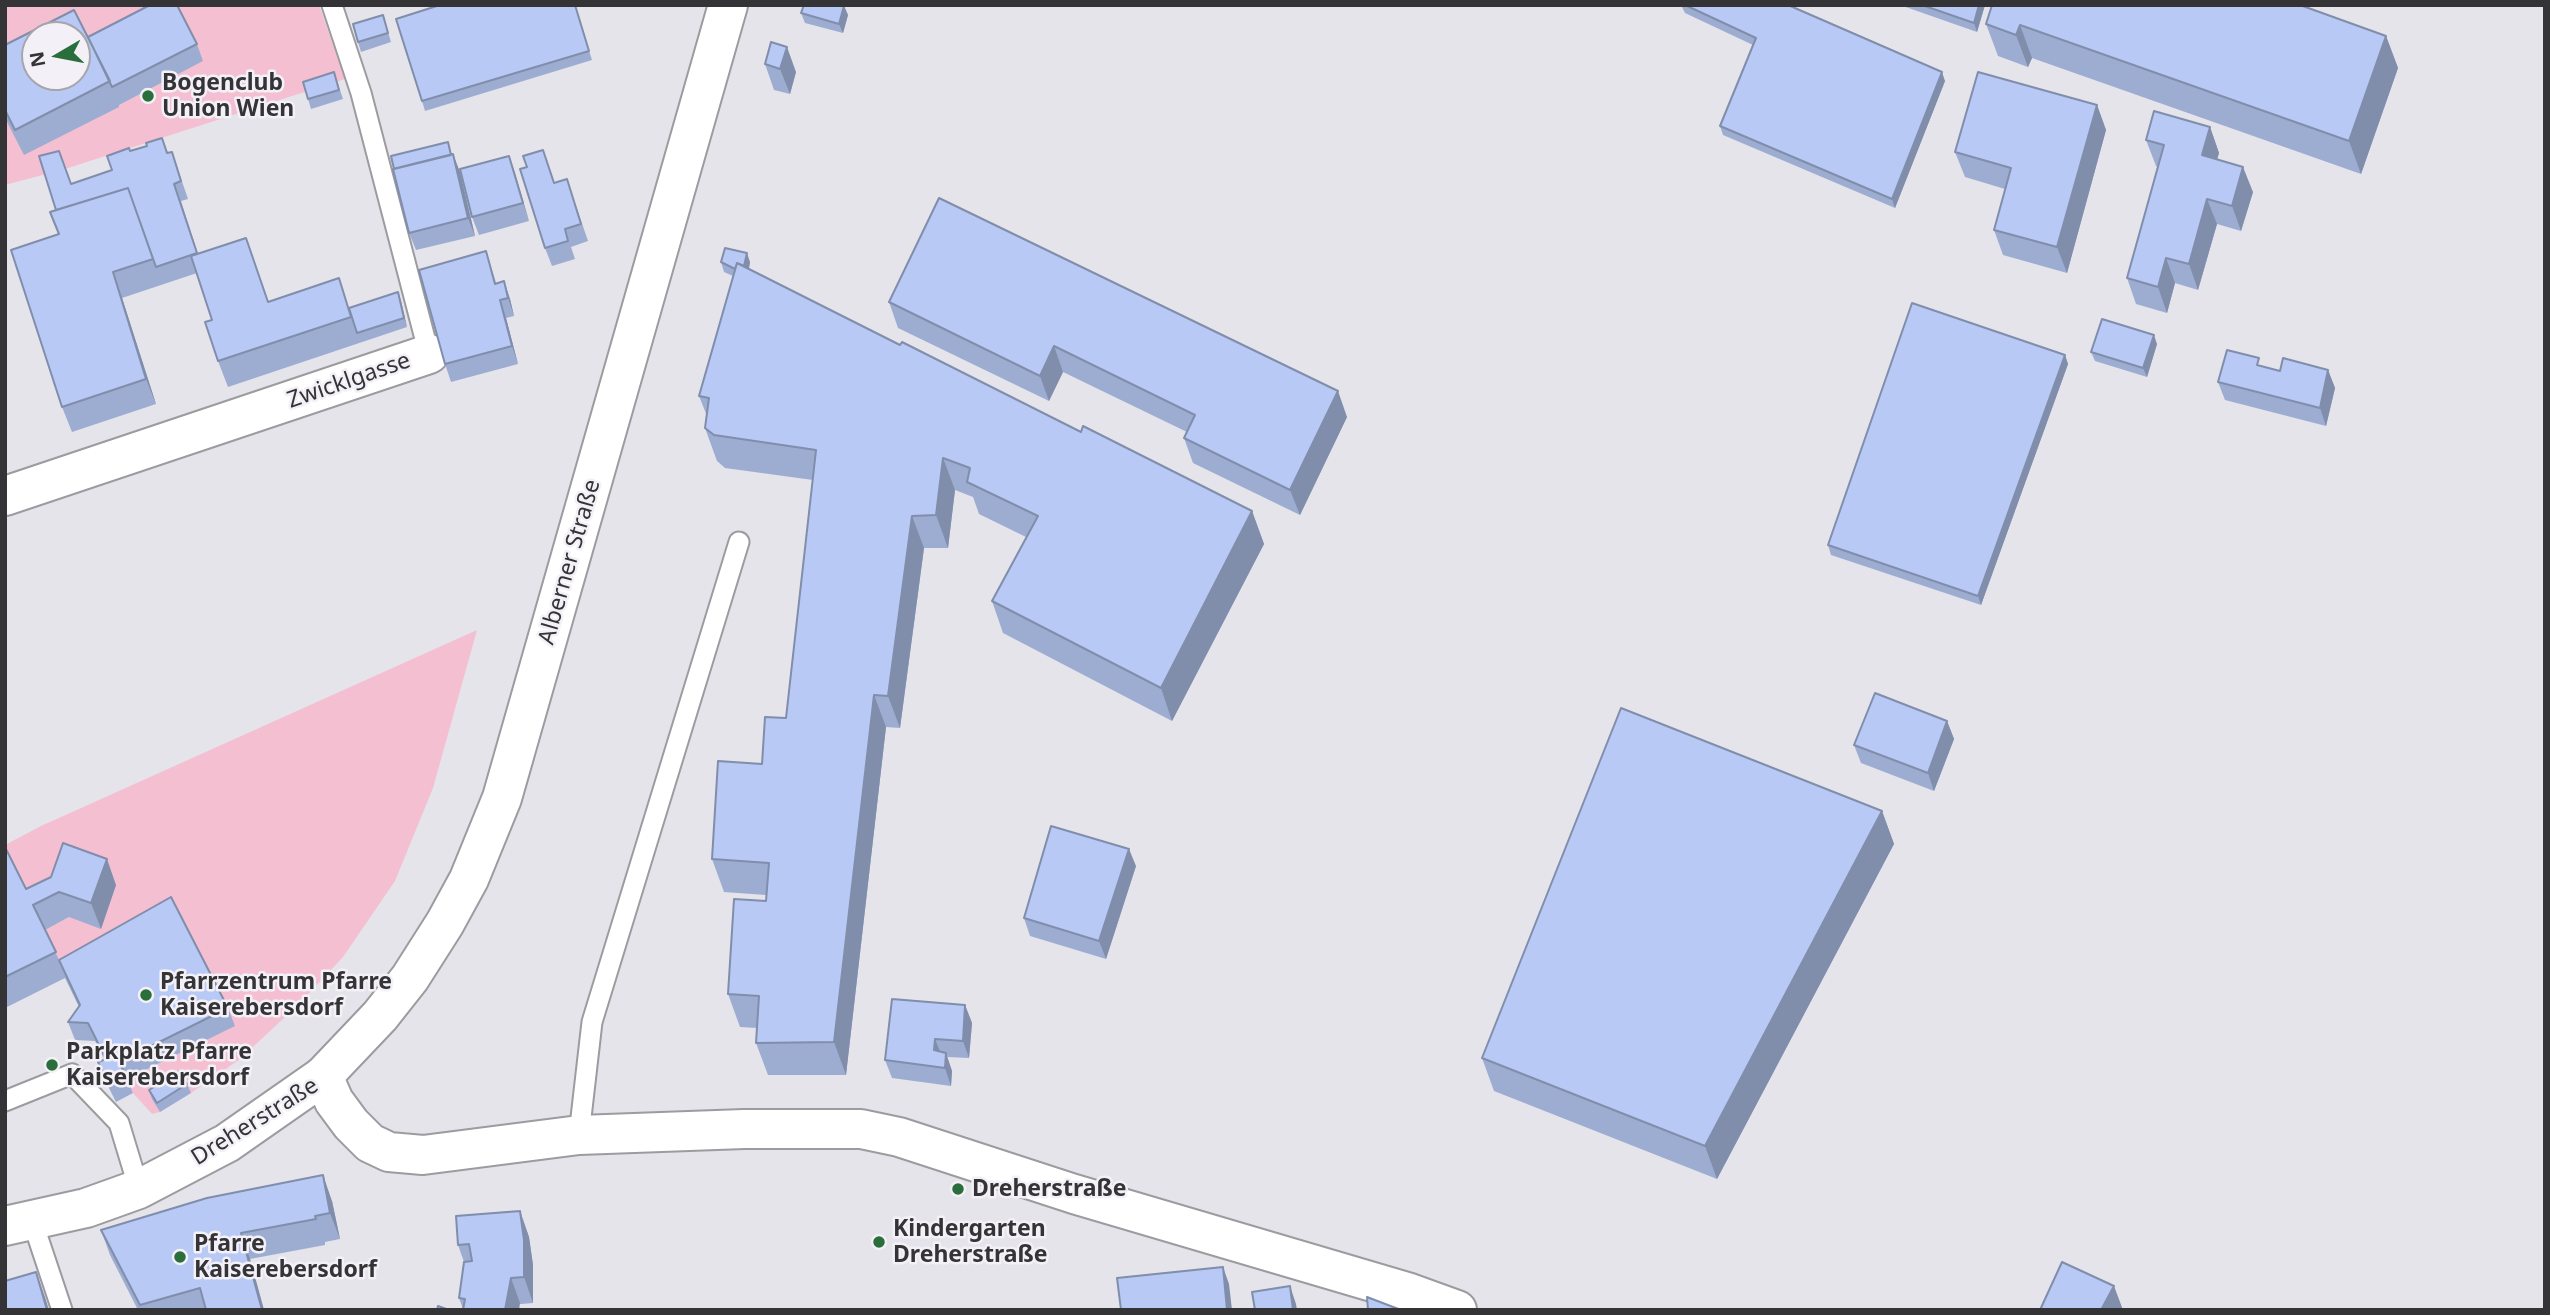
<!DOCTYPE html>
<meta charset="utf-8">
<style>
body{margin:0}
#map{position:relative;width:2550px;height:1315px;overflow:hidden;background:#e5e4ea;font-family:"Noto Sans",sans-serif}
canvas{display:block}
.frame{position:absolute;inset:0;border:7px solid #343336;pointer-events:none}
.north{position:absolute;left:21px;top:21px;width:70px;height:70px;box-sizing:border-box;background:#f3f1f7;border:2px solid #a7a5aa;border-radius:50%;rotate:260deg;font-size:19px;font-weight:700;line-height:28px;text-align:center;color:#343336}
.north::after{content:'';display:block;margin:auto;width:24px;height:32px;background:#2a6f3b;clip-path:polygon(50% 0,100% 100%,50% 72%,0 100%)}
</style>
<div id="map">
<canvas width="2550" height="1315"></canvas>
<div class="frame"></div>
<div class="north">N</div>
</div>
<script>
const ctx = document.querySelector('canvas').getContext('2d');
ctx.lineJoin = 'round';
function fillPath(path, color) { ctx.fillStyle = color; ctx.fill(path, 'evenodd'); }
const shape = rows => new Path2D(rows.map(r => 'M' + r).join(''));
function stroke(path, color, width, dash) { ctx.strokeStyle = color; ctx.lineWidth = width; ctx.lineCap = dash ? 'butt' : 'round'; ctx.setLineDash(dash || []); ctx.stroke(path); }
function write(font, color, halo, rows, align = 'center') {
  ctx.font = font + ' "Noto Sans",sans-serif'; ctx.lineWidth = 5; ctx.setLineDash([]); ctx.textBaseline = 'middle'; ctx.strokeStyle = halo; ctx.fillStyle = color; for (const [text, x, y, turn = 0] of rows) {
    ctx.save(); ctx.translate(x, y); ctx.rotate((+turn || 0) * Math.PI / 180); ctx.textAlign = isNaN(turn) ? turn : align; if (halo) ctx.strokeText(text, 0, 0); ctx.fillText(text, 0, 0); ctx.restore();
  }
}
fillPath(shape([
 [5,5,319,5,345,79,65,169,5,185],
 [35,35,77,35,77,77,35,77],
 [477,630,433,788,395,881,343,957,299,1004,240,1059,191,1093,160,1112,152,1114,133,1093,126,1080,234,1026,68,975,42,931,69,917,116,885,35,915,5,864,5,845,41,826]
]), '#f5bfd2');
const service = shape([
 [332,5,361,93,429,354],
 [5,1101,72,1074,119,1123,139,1189],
 [579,1135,592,1022,739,542],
 [32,1220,62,1310]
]);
const minor = shape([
 [5,496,429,354],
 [323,1076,380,1016,410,978,445,923,469,879,502,798,728,5]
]);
const tertiary = shape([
 [5,1226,86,1208,139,1189,227,1143,323,1076,334,1101,351,1124,370,1143,389,1152,423,1155,579,1135,744,1129,861,1129,899,1137,1074,1194,1410,1293,1457,1310]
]);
stroke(service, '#9c9ba0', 23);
stroke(minor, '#9c9ba0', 42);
stroke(tertiary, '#9c9ba0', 42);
stroke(service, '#fff', 19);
stroke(minor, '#fff', 38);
stroke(tertiary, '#fff', 38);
fillPath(shape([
 [575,5,592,60,425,111,422,101],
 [1679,5,1788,5,1945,81,1895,208,1723,135,1720,126,1753,45,1685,13,1682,7],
 [1900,5,1985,5,1977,32],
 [844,6,848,15,843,33,805,23,801,13],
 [383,15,391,42,361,52,358,42],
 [1986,24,2386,36,2398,68,2361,174,2032,58,2028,67,1998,56],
 [88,37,197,44,203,61,119,105,119,107,24,155,5,118,5,45],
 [765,64,796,72,790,94,774,90],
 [334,72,343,99,311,109,308,99],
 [2097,105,2106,130,2067,273,2003,255,1994,230,2005,189,1965,177,1955,152],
 [2210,127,2219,153,2217,159,2253,192,2241,231,2217,224,2198,290,2175,283,2167,313,2136,304,2127,278,2158,167,2156,166,2146,140],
 [162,138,168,153,172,152,188,199,181,201,198,254,268,302,350,308,398,292,407,327,228,387,218,361,212,320,197,273,122,298,156,404,72,432,62,407,58,234,56,210,71,184,112,170,130,151,147,146],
 [452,155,460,172,475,236,416,250,409,233],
 [509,156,529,221,479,235,472,217],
 [567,179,588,241,571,247,575,259,552,266,545,248,554,183],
 [486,251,496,283,504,281,510,299,514,316,506,318,518,364,451,382,445,364],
 [721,262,750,262,749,269,900,345,1081,432,1252,511,1264,544,1172,721,1003,633,992,601,1026,537,979,514,973,497,955,490,948,548,924,548,900,728,886,727,846,1075,768,1075,756,1043,757,1028,740,1027,728,994,766,901,766,895,724,892,712,859,786,718,813,480,725,468,717,461,705,428,707,416,699,396,733,276,724,272],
 [889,302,1347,417,1300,515,1193,463,1184,438,1187,432,1063,372,1049,401,898,328],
 [2157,344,2147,377,2095,361,2091,352],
 [2065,355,2068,364,1981,605,1831,555,1828,545],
 [2262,366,2280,371,2328,370,2335,388,2326,426,2225,400,2218,382],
 [1947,721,1954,739,1934,791,1861,763,1854,745],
 [1882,811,1894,844,1717,1179,1494,1091,1482,1058],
 [5,847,26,889,116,885,101,929,69,917,45,930,59,960,228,1008,235,1026,127,1079,133,1093,116,1102,105,1080,98,1062,104,1059,95,1041,75,1040,68,1022,79,1007,65,978,5,1008],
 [1136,866,1106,959,1030,936,1024,918],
 [965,1005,972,1023,969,1058,947,1057,952,1071,951,1086,892,1078,885,1060],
 [187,1084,191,1093,160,1112,152,1099,149,1090],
 [332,1201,340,1239,325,1242,325,1245,250,1259,264,1310,138,1310,110,1255,101,1230],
 [520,1211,529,1237,533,1265,533,1303,463,1309,459,1298,464,1262,458,1245]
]), '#9dadd2');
fillPath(shape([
 [1979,5,1985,5,1977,32,1974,23],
 [844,6,848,15,843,33,839,24],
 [2020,25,2032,58,2028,67,2016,35],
 [2386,36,2398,68,2361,174,2349,141],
 [787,47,796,72,790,94,780,69],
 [1942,72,1945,81,1895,208,1892,199],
 [2097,105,2106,130,2067,273,2057,247],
 [2210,127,2219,153,2211,181,2202,155],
 [453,154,460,172,475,236,468,218],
 [509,156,515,173,529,221,523,203],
 [2243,167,2253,192,2241,231,2232,206],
 [2207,199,2217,224,2198,290,2189,264],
 [747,253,750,262,746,282,742,273],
 [2166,258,2175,283,2167,313,2158,287],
 [113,272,122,298,156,404,146,379],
 [504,281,510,299,514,316,508,298],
 [398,292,401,301,407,327,404,318],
 [500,300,506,318,518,364,512,346],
 [2154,335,2157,344,2147,377,2143,368],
 [1054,346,1063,372,1049,401,1040,376],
 [2065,355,2068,364,1981,605,1978,596],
 [2328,370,2335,388,2326,426,2320,408],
 [1338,391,1347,417,1300,515,1290,490],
 [943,458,955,490,948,548,936,515],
 [1252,511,1264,544,1172,721,1161,688],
 [912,516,924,548,900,728,888,696],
 [874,695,886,727,846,1075,834,1042],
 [1947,721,1954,739,1934,791,1928,773],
 [1882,811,1894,844,1717,1179,1705,1146],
 [1129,849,1136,866,1106,959,1099,941],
 [107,859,116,885,101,929,91,903],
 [965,1005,972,1023,969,1058,963,1041],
 [935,1039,942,1056,934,1050],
 [946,1053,952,1071,951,1086,945,1068],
 [323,1175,332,1201,340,1239,330,1213],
 [520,1211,529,1237,533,1265,533,1303,524,1277],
 [241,1233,250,1259,264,1310,262,1310],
 [1223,1267,1229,1284,1232,1310,1227,1310],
 [36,1272,45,1297,49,1310,47,1310],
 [511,1278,520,1303,519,1310,505,1310],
 [1290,1286,1296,1304,1297,1310,1293,1310],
 [2114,1286,2123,1310,2101,1310]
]), '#808dab');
const building = shape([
 [150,5,177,5,197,44,112,87,88,37,150,5],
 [440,5,575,5,589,51,422,101,396,19,440,5],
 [804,5,840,5,844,6,839,24,801,13,804,5],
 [1685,5,1788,5,1942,72,1892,199,1720,126,1756,38,1685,5],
 [1922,5,1979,5,1974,23,1922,5],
 [1992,5,2300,5,2386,36,2349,141,2020,25,2016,35,1986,24,1992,5],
 [74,10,110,81,15,130,5,110,5,45,74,10],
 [35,35,77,35,77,77,35,77,35,35],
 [383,15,388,33,358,42,353,24,383,15],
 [771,42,787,47,780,69,765,64,771,42],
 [334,72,339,90,308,99,303,82,334,72],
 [1978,72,2097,105,2057,247,1994,230,2011,168,1955,152,1978,72],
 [2154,111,2210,127,2202,155,2243,167,2232,206,2207,199,2189,264,2166,258,2158,287,2127,278,2164,145,2146,140,2154,111],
 [162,138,167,153,172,152,181,181,174,184,197,253,156,267,128,188,56,210,39,156,59,151,71,184,112,170,107,156,129,148,130,151,147,146,146,143,162,138],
 [448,142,451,155,394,169,391,156,448,142],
 [543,150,554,183,567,179,581,224,565,229,568,241,545,248,520,169,527,167,523,156,543,150],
 [453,154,468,218,409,233,393,169,453,154],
 [509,156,523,203,472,217,460,169,509,156],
 [128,188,153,259,113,272,146,379,62,407,11,250,59,234,50,212,128,188],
 [939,198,1338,391,1290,490,1184,438,1195,415,1054,346,1040,376,889,302,939,198],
 [246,238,268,302,339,278,351,317,218,361,205,322,212,320,191,256,246,238],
 [725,248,747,253,744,266,737,263,735,269,721,262,725,248],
 [486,251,495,284,504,281,508,298,500,300,512,346,445,364,419,270,486,251],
 [737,263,900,345,902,342,1081,432,1083,426,1252,511,1161,688,992,601,1038,516,967,482,970,468,943,458,936,515,912,516,888,696,874,695,834,1042,756,1043,759,996,728,994,734,899,766,901,769,863,712,859,718,761,762,764,765,717,786,718,816,450,714,435,705,428,709,398,699,396,737,263],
 [398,292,404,318,357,333,349,308,398,292],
 [1912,303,2065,355,1978,596,1828,545,1912,303],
 [2102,319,2154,335,2143,368,2091,352,2102,319],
 [2227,350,2259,358,2257,365,2280,371,2283,358,2328,370,2320,408,2218,382,2227,350],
 [1875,693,1947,721,1928,773,1854,745,1875,693],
 [1621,708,1882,811,1705,1146,1482,1058,1621,708],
 [1051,826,1129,849,1099,941,1024,918,1051,826],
 [63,843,107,859,91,903,59,892,33,905,56,952,5,977,5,847,26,889,51,877,63,843],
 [171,897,228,1008,119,1062,126,1076,109,1084,98,1062,106,1059,88,1023,68,1022,80,1005,59,960,171,897],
 [892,999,965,1005,963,1041,935,1039,934,1050,946,1053,945,1068,885,1060,892,999],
 [179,1071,187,1084,157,1103,149,1090,179,1071],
 [323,1175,330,1213,315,1216,316,1219,241,1233,262,1310,206,1310,200,1288,140,1305,101,1230,207,1198,323,1175],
 [520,1211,524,1240,524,1277,511,1278,505,1310,463,1310,465,1299,459,1298,464,1262,472,1261,469,1244,458,1245,456,1216,520,1211],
 [2062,1262,2114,1286,2101,1310,2040,1310,2062,1262],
 [1223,1267,1227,1310,1121,1310,1117,1278,1223,1267],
 [36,1272,47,1310,5,1310,5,1281,36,1272],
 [1290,1286,1293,1310,1255,1310,1252,1292,1290,1286],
 [1367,1297,1401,1310,1368,1310,1367,1297],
 [438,1306,449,1310,437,1310,438,1306]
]);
fillPath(building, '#b7c9f4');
stroke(building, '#808dab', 2);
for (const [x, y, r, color] of [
 [148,96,7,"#2a6f3b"],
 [146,995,7,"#2a6f3b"],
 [52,1065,7,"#2a6f3b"],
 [958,1189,7,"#2a6f3b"],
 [879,1242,7,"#2a6f3b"],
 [180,1257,7,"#2a6f3b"]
]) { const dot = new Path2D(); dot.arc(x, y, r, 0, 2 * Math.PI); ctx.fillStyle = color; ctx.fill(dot); stroke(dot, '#f3f1f7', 2.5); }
write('bold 23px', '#343336', '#f3f1f7', [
 ["Bogenclub",162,83],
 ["Union Wien",162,109],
 ["Pfarrzentrum Pfarre",160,982],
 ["Kaiserebersdorf",160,1008],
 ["Parkplatz Pfarre",66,1052],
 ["Kaiserebersdorf",66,1078],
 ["Dreherstraße",972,1189],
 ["Kindergarten",893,1229],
 ["Dreherstraße",893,1255],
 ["Pfarre",194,1244],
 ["Kaiserebersdorf",194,1270]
], 'left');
write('23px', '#343336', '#f3f1f7', [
 ["Zwicklgasse",349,381,-19],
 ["Alberner Straße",570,562,-74],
 ["Dreherstraße",255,1122,-32]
]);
</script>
